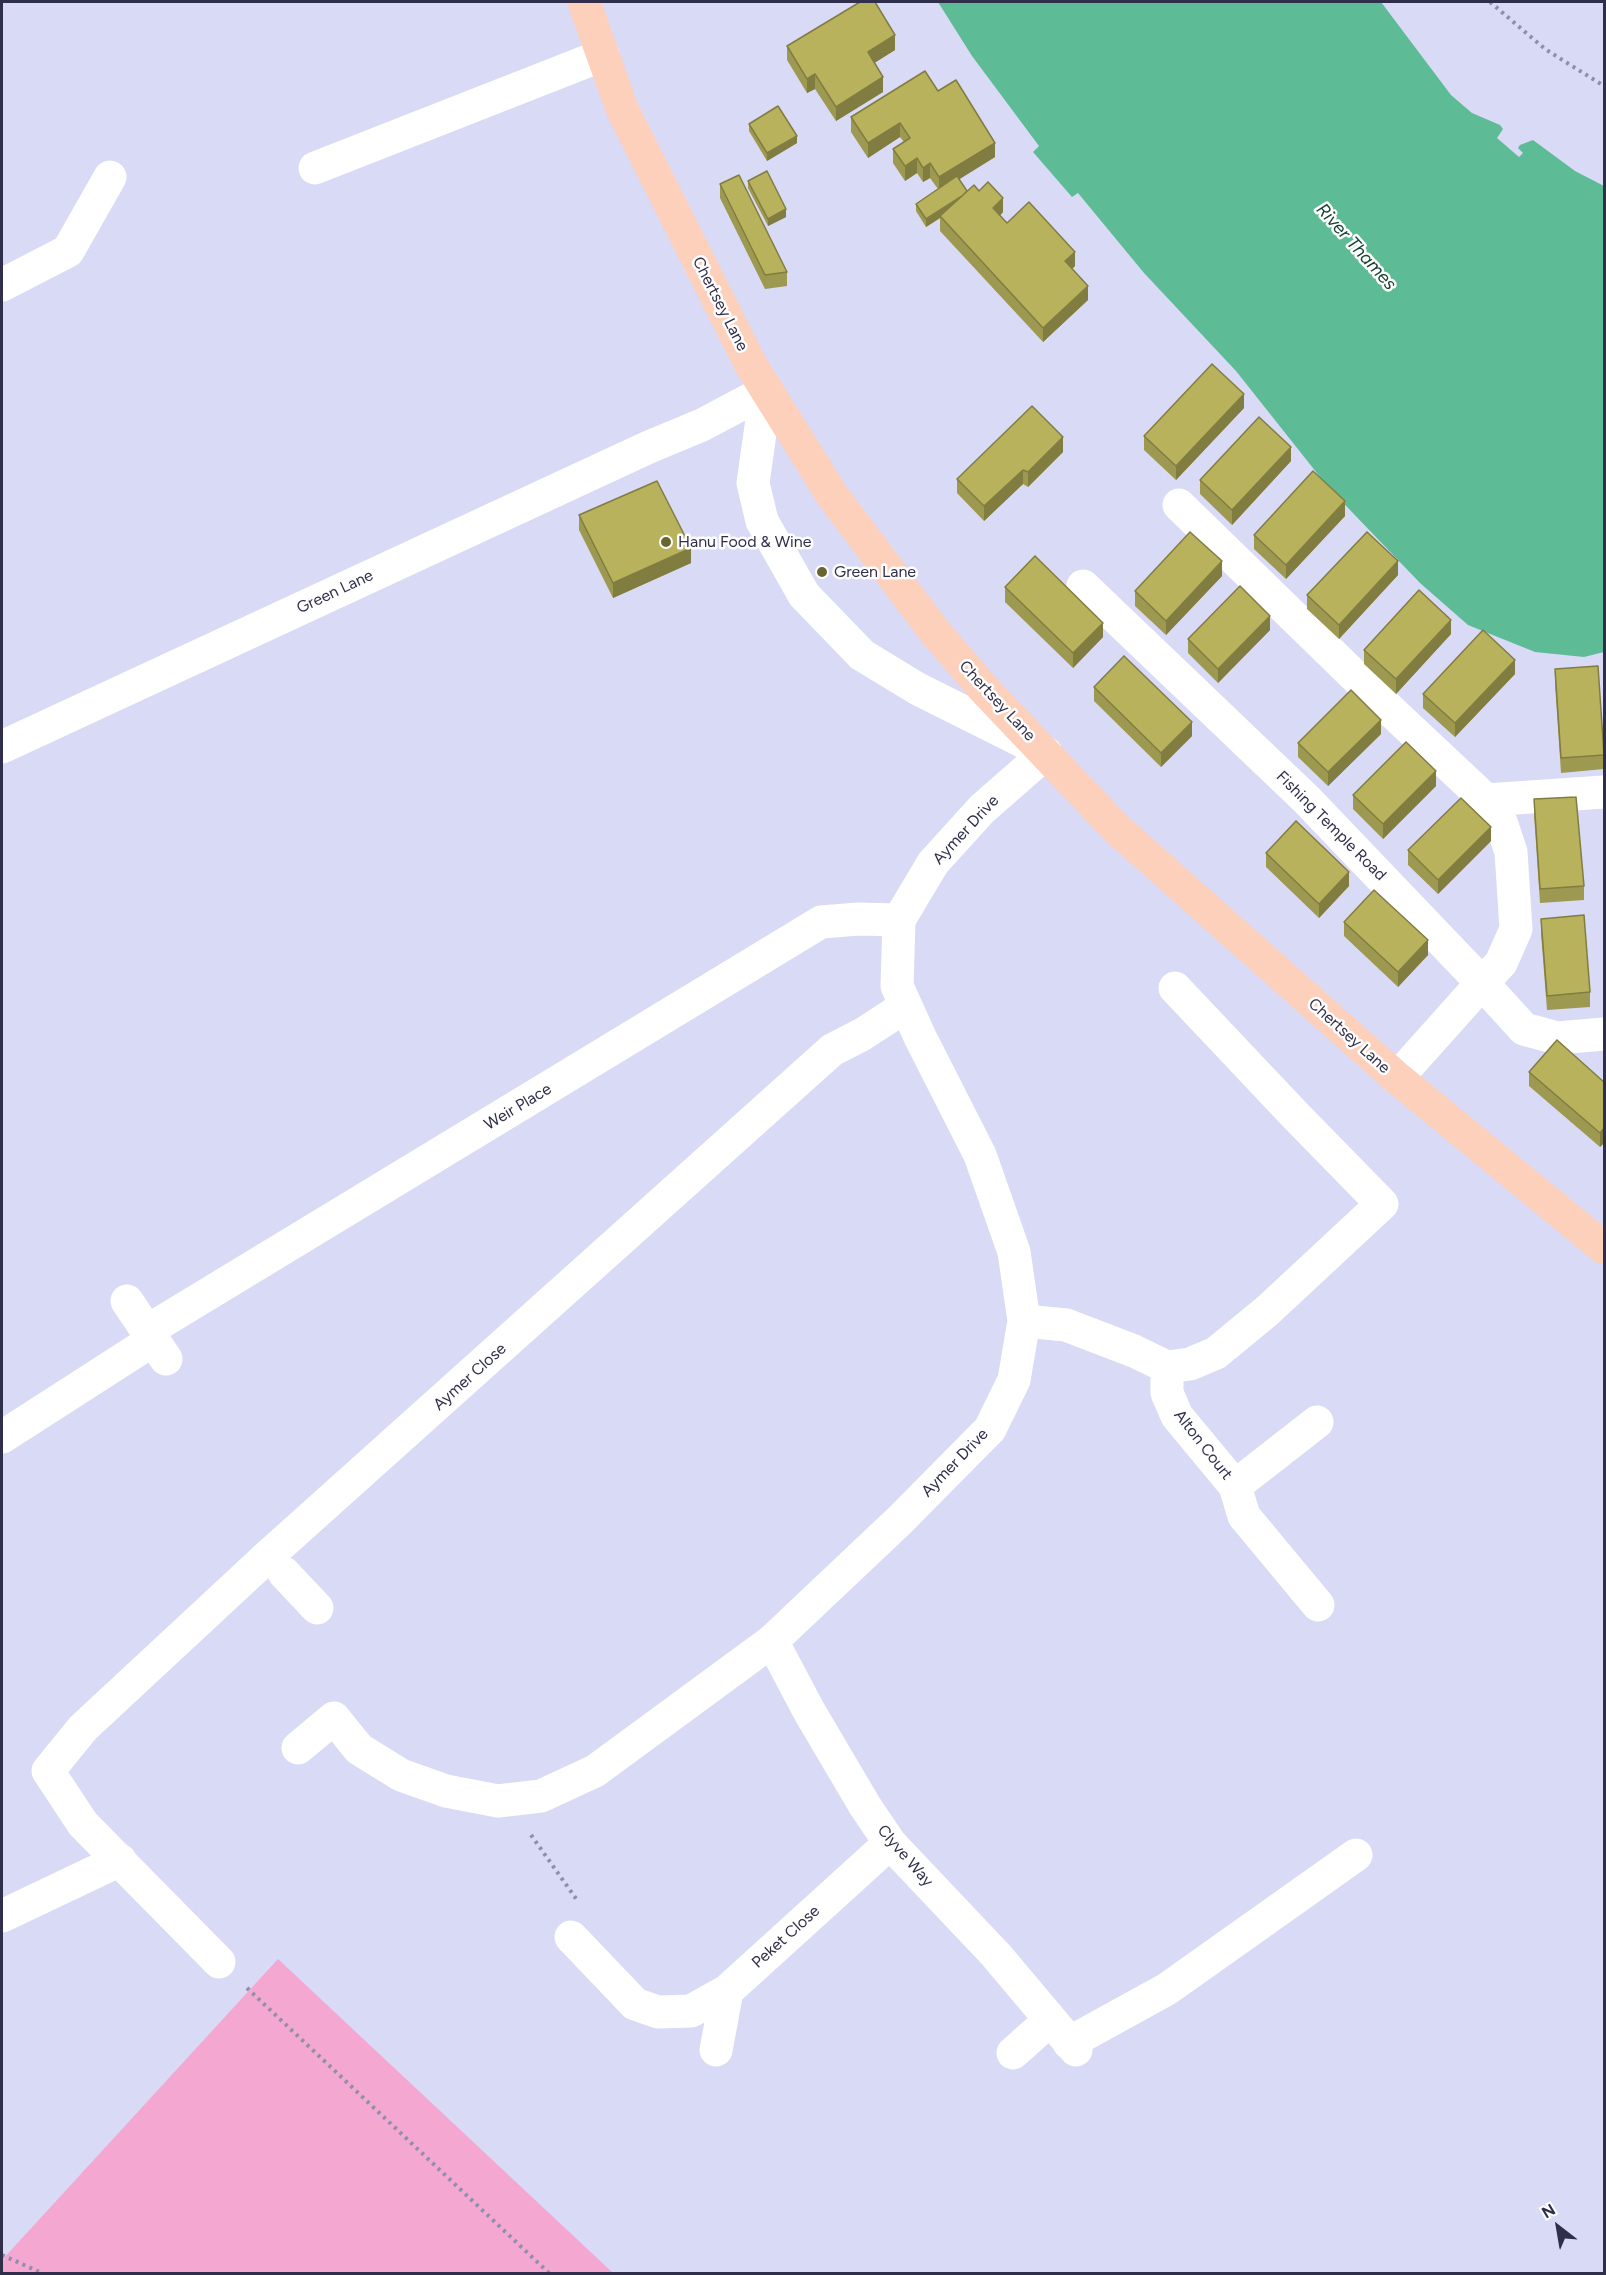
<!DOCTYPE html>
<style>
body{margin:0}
#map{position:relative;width:1606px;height:2275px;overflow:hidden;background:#d9daf6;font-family:Figtree,sans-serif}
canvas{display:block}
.frame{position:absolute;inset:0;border:3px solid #302f4b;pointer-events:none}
.north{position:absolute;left:1528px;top:2197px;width:60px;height:60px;-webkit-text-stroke:4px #fefefe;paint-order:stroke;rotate:329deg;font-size:16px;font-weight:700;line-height:24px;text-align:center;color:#302f4b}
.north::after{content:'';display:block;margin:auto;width:21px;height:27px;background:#302f4b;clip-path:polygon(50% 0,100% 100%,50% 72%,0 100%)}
</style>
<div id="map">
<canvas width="1606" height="2275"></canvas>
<div class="frame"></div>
<div class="north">N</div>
</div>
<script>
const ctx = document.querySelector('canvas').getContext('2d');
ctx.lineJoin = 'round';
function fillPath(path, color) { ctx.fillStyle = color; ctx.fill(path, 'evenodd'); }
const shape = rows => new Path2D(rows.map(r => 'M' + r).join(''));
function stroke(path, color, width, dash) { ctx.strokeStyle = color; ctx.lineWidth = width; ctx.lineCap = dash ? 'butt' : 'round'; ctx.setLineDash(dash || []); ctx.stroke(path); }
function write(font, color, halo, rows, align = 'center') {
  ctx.font = font + ' Figtree,sans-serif'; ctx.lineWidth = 5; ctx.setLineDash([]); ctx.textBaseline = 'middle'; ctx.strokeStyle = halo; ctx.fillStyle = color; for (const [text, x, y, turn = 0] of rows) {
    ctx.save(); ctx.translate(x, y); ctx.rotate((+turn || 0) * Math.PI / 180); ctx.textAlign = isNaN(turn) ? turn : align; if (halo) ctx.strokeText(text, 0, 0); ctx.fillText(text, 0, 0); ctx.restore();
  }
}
fillPath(shape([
 [278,1959,613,2273,2,2273,2,2260]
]), '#f3a7d1');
fillPath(shape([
 [938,2,1381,2,1451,95,1472,113,1500,125,1503,129,1497,138,1519,157,1523,153,1518,148,1520,145,1533,140,1575,171,1604,186,1604,652,1584,657,1535,652,1468,625,1420,583,1328,487,1236,371,1144,273,1078,193,1072,197,1033,152,1039,146,972,56]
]), '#5dbc96');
stroke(shape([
 [1490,2,1545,49,1604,86],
 [531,1835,577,1900],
 [247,1988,550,2274],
 [2,2255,44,2274]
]), '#8f8fab', 4, [3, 4.5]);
stroke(shape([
 [315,168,603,55],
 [2,285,68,251,110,177],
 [1179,505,1373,694,1486,800,1501,822,1511,852,1516,929,1501,963,1482,983,1524,1029,1557,1038,1604,1034],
 [1083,586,1307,800,1482,983,1397,1078],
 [2,747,649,447,702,425,766,391],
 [1486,800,1604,792],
 [127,1301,166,1359],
 [1024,1321,1066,1325,1134,1351,1167,1367,1190,1364,1216,1353,1267,1311,1382,1204,1295,1115,1175,988],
 [147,1331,821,922,858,919,899,920],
 [1167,1367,1167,1393,1177,1416,1235,1486,1244,1516,1318,1605],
 [2,1437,153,1340],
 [1235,1486,1317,1422],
 [284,1573,317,1608],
 [772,1641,809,1711,865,1806,890,1843,996,1955,1076,2050],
 [298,1748,334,1718,359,1749,401,1775,446,1791,498,1801,541,1796,595,1771,772,1641,900,1520,990,1429,1014,1380,1024,1321,1014,1252,980,1155,920,1037,897,986,899,920,933,863,982,809,1046,753,918,689,862,655,804,595,762,521,753,483,766,391],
 [2,1916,120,1860],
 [571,1937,635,2004,658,2012,691,2011,727,1991],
 [219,1962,83,1824,48,1771,83,1728,268,1556,832,1050,863,1034,906,1006],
 [1069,2043,1167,1989,1356,1855],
 [716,2050,727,1991,890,1843],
 [1013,2053,1050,2020]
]), '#fff', 33);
stroke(shape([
 [584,2,622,109,751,365,832,495,935,632,984,689,1116,828,1397,1078,1604,1248]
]), '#fcd0bb', 33);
fillPath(shape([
 [787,46,895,50,874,63,883,92,836,121,815,89,807,93,787,60],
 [938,91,995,157,959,179,967,191,979,191,1003,212,1000,216,1007,223,1075,266,1072,269,1088,300,1043,342,940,231,940,218,926,227,916,211,916,204,938,189,930,178,923,182,917,173,905,181,893,163,893,149,904,142,900,137,868,158,851,132,851,117],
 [749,124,797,143,767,161,749,131],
 [748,181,786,217,768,226,748,188],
 [720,184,787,272,787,286,765,289,720,198],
 [1244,408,1176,480,1144,450,1144,436],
 [1063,452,1028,487,1023,484,984,521,957,493,957,479],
 [1291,461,1232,525,1200,494,1200,480],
 [579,515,691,563,613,598,579,530],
 [1345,516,1286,579,1254,549,1254,535],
 [1398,575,1339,639,1307,609,1307,595],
 [1222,576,1166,635,1135,606,1135,591],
 [1005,587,1103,637,1073,668,1005,602],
 [1270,630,1218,683,1188,653,1188,639],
 [1451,634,1396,694,1364,664,1364,650],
 [1555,669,1604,755,1604,769,1561,773,1555,684],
 [1515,674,1455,737,1423,708,1423,694],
 [1094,687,1192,736,1161,767,1094,701],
 [1381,734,1328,786,1298,757,1298,743],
 [1436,786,1383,839,1353,809,1353,795],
 [1534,799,1584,886,1584,900,1540,903,1534,814],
 [1491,841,1438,894,1408,865,1408,850],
 [1266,853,1349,886,1319,918,1266,867],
 [1541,919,1590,992,1590,1007,1547,1010,1541,933],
 [1344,922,1428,955,1398,987,1344,936],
 [1529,1072,1605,1083,1605,1142,1600,1147,1529,1086]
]), '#9e9950');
fillPath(shape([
 [895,35,895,50,868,67,868,52],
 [815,74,815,89,807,93,807,79],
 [883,77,883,92,836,121,836,107],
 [900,123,900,137,868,158,868,143],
 [797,136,797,143,767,161,767,153],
 [995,143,995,157,939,192,939,177],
 [917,158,917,173,905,181,905,166],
 [930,163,930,178,923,182,923,168],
 [968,192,968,200,926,227,926,219],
 [1003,198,1003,212,993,223,993,208],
 [786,209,786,217,768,226,768,219],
 [1075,252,1075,266,1065,275,1065,261],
 [1088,286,1088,300,1043,342,1043,328],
 [1244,394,1244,408,1176,480,1176,466],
 [1063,437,1063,452,1028,487,1028,472],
 [1291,447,1291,461,1232,525,1232,510],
 [1023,470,1023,484,984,521,984,506],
 [1345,501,1345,516,1286,579,1286,565],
 [691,548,691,563,613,598,613,583],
 [1222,561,1222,576,1166,635,1166,621],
 [1398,561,1398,575,1339,639,1339,625],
 [1270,616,1270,630,1218,683,1218,669],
 [1451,620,1451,634,1396,694,1396,679],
 [1103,623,1103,637,1073,668,1073,653],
 [1515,660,1515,674,1455,737,1455,723],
 [1381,720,1381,734,1328,786,1328,772],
 [1192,722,1192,736,1161,767,1161,753],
 [1436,771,1436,786,1383,839,1383,824],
 [1491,827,1491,841,1438,894,1438,880],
 [1349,872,1349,886,1319,918,1319,904],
 [1428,940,1428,955,1398,987,1398,972],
 [1605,1127,1605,1142,1600,1147,1600,1133]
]), '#817d41');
const building = shape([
 [860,2,875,2,895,35,868,52,883,77,836,107,815,74,807,79,787,46,860,2],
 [925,71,938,91,956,80,995,143,939,177,930,163,923,168,917,158,905,166,893,149,910,138,900,123,868,143,851,117,925,71],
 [778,106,797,136,767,153,749,124,778,106],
 [767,171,786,209,768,219,748,181,767,171],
 [739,175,787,272,765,275,720,184,739,175],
 [957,176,967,191,962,196,926,219,916,204,957,176],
 [988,182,1003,198,993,208,1007,223,1029,202,1075,252,1065,261,1088,286,1043,328,940,216,974,185,979,191,988,182],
 [1212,364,1244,394,1176,466,1144,436,1212,364],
 [1032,406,1063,437,1028,472,1023,470,984,506,957,479,1032,406],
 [1259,417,1291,447,1232,510,1200,480,1259,417],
 [1313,471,1345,501,1286,565,1254,535,1313,471],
 [657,481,691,548,613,583,579,515,657,481],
 [1190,532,1222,561,1166,621,1135,591,1190,532],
 [1367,532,1398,561,1339,625,1307,595,1367,532],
 [1035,556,1103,623,1073,653,1005,587,1035,556],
 [1240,586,1270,616,1218,669,1188,639,1240,586],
 [1419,590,1451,620,1396,679,1364,650,1419,590],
 [1483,630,1515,660,1455,723,1423,694,1483,630],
 [1124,656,1192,722,1161,753,1094,687,1124,656],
 [1598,666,1604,755,1561,758,1555,669,1598,666],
 [1351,690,1381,720,1328,772,1298,743,1351,690],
 [1406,742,1436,771,1383,824,1353,795,1406,742],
 [1576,797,1584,886,1540,889,1534,799,1576,797],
 [1461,798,1491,827,1438,880,1408,850,1461,798],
 [1296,821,1349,872,1319,904,1266,853,1296,821],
 [1374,890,1428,940,1398,972,1344,922,1374,890],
 [1584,915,1590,992,1547,996,1541,919,1584,915],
 [1557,1040,1605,1083,1605,1127,1600,1133,1529,1072,1557,1040]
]);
fillPath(building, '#b8b25d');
stroke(building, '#817d41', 1.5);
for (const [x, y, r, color] of [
 [666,542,6,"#686531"],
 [822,572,6,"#686531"]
]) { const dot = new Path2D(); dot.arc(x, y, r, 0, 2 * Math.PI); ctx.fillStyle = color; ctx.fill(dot); stroke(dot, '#fefefe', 2); }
write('16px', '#302f4b', '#fefefe', [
 ["Chertsey Lane",720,304,63],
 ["Green Lane",335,592,-25],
 ["Chertsey Lane",997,701,47],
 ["Fishing Temple Road",1331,826,45],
 ["Aymer Drive",966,830,-47],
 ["Chertsey Lane",1349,1036,42],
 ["Weir Place",518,1107,-31],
 ["Aymer Close",470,1377,-42],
 ["Alton Court",1203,1445,52],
 ["Aymer Drive",955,1463,-46],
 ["Clyve Way",905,1856,49],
 ["Peket Close",786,1937,-42]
]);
write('16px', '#302f4b', '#fefefe', [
 ["Hanu Food & Wine",678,542],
 ["Green Lane",834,572]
], 'left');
write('italic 18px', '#184131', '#fefefe', [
 ["River Thames",1356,247,48]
]);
</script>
